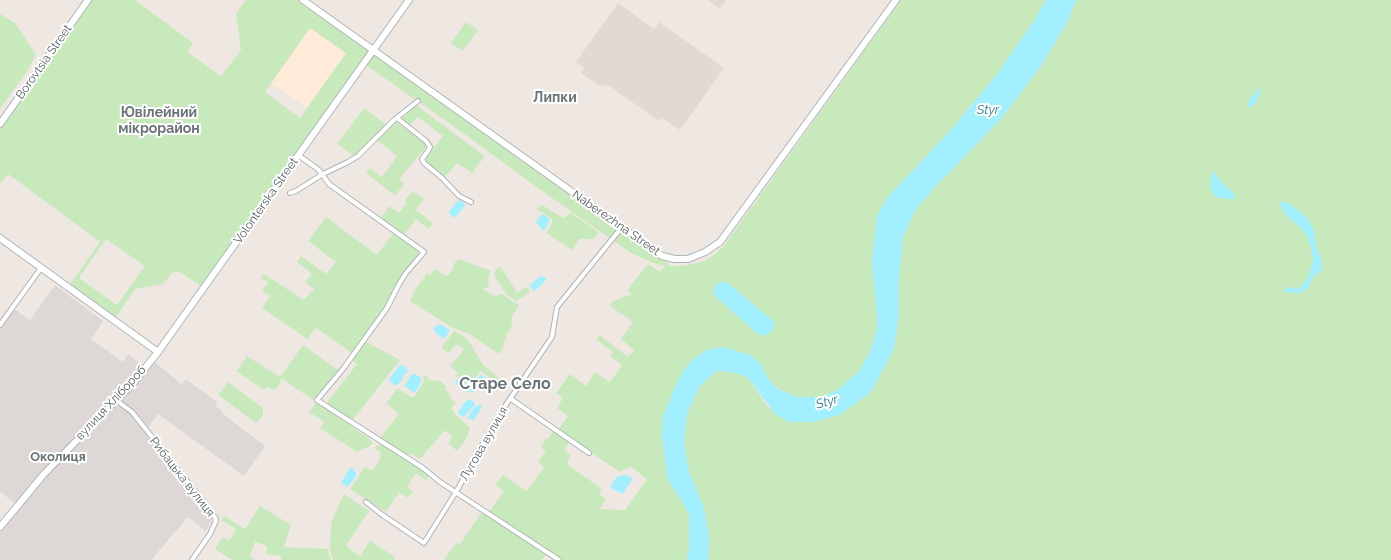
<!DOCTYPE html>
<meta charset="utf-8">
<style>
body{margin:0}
canvas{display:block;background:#efe8e2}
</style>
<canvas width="1391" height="560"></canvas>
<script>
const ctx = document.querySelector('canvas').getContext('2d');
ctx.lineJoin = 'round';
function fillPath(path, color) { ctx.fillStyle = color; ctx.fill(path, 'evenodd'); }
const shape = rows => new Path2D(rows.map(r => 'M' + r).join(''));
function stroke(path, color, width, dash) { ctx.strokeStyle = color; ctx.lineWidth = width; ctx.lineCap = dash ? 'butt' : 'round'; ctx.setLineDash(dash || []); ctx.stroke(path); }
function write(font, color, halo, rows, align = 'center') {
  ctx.font = font + ' Raleway,sans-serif'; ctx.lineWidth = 4; ctx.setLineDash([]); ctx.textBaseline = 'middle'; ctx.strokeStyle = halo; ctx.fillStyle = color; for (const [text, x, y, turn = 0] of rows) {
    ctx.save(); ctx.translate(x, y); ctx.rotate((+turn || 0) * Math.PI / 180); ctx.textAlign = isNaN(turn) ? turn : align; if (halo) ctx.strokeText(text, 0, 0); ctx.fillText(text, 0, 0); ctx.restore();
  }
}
fillPath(shape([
 [310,27,346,53,308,108,271,83]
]), '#ffebd7');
fillPath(shape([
 [55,285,103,321,91,339,123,362,128,354,145,367,151,359,181,384,186,379,217,402,215,405,221,410,224,415,265,446,244,476,158,414,146,431,202,500,212,519,206,531,188,517,151,560,0,560,0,527,18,505,0,492,0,325,13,308,30,320]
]), '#ddd8d5');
fillPath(shape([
 [708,0,726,0,720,9],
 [618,3,654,29,659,22,724,68,680,130,662,118,659,121,608,85,600,86,581,73,584,68,576,62]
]), '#e1d9d3');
fillPath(shape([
 [88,0,135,0,193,43,187,52,221,76,241,50,236,14,246,0,303,0,662,256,670,266,684,266,704,261,714,255,723,247,901,0,1046,0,1034,21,998,73,950,131,887,198,877,216,872,261,877,315,877,330,870,352,860,370,838,390,820,397,797,397,779,389,767,378,761,364,723,348,662,435,665,462,670,484,684,504,689,515,689,548,687,560,563,560,549,551,542,560,444,560,456,543,460,544,484,509,489,512,504,491,495,485,503,475,527,491,544,467,538,462,546,451,541,447,546,438,548,439,553,431,570,441,564,451,570,455,567,464,602,489,599,494,606,499,600,509,625,510,647,479,631,467,620,472,558,430,568,416,557,408,563,398,556,393,570,374,586,386,595,372,610,382,622,365,610,356,613,352,597,340,599,335,628,357,634,350,621,339,633,322,610,306,613,301,632,294,627,290,648,264,660,272,665,266,650,262,631,253,549,196,445,120,364,64,203,288,183,274,178,271,172,273,163,284,135,289,114,320,68,287,100,242,8,174,0,184,0,124],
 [310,28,346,53,300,118,265,92],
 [106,239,145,266,117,305,79,278],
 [1076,0,1391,0,1391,560,708,560,709,537,704,508,689,472,684,445,687,414,699,387,716,371,733,372,747,377,769,408,870,393,894,349,899,313,899,277,903,237,914,211,935,187,1000,120,1041,66,1068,21],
 [0,14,15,23,36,55,27,71,0,109],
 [466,22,478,30,463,51,451,43],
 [416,106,417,106,485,156,472,173,457,163,445,177,425,161,425,158,443,136,418,117,409,126,402,121,401,119],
 [364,108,386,125,354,156,337,144],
 [396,122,423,141,427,146,399,179,404,184,395,196,366,173,370,168,382,177,397,156,377,140,394,123],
 [413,191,424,199,416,210,433,223,428,229,416,219,404,235,381,218,389,206,399,213,407,203,405,200],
 [542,205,563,218,571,213,598,232,597,235,593,239,580,239,572,250,546,233,552,223,552,219,536,209],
 [326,217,377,255,394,232,418,251,418,257,405,271,386,307,352,353,316,328,307,339,262,308,270,296,262,291,268,282,261,278,264,274,304,300,314,289,305,282,312,274,297,262,301,256,326,274,336,262,308,241],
 [458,259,491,271,488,280,489,286,483,289,494,296,502,294,519,305,515,312,513,313,511,323,513,325,506,336,507,337,503,344,504,346,499,354,471,335,453,328,410,301,415,290,427,273,430,275,435,269,447,276,453,269,453,265],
 [501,267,517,293,527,287,530,292,516,301,506,294,494,275,496,269],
 [454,331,462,335,468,340,484,366,499,378,495,382,481,371,480,372,470,384,466,384,456,376,458,373,450,366,463,351,463,349,456,344,449,353,441,348],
 [366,342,400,360,351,422,326,404,357,364,351,360,364,343],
 [303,345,338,370,313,400,281,378,280,383,275,390,267,387,264,390,236,371,247,356,280,377],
 [426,375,429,380,441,381,446,387,445,389,450,394,449,396,456,403,451,408,456,415,470,428,465,441,457,451,448,443,453,437,445,430,420,459,411,454,405,454,379,439,399,414,386,403,398,388,410,397,414,397,420,388,424,380,423,376],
 [228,382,263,408,263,415,256,423,218,395],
 [316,403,318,403,371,440,373,443,369,446,357,452,320,428,324,422,309,412],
 [379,445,383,445,389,448,430,475,426,480,416,473,407,487,413,492,408,498,399,492,386,512,350,489,365,467,372,471,381,458,379,456,381,453,374,448],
 [344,494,369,511,346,546,360,556,370,541,395,557,393,560,333,560,330,551,331,523],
 [260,506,291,525,284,547,329,549,328,551,331,560,281,560,281,556,266,554,267,546,255,542,250,556,256,560,232,560,215,549,222,537,229,541,236,529,221,520,224,516,245,529]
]), '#c8e9bc');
fillPath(shape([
 [1046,0,1076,0,1068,21,1041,66,1000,120,935,187,914,212,903,237,899,277,899,313,894,349,870,393,839,415,813,422,789,422,776,415,747,377,733,372,716,371,699,387,687,414,684,445,689,472,704,508,709,537,708,560,687,560,689,548,689,515,684,504,670,484,667,476,662,435,663,416,680,376,691,361,707,350,723,347,750,355,761,364,767,378,778,389,797,397,820,397,838,390,860,370,870,352,877,330,877,315,872,261,877,216,887,198,950,131,998,73,1034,21],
 [1260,88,1261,89,1256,102,1251,107,1248,107,1247,104,1251,97],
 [1213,171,1221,182,1235,194,1234,199,1228,199,1216,197,1212,192,1210,184,1212,172],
 [459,200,465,204,465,206,455,217,452,217,450,214,449,211],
 [1279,201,1288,203,1307,218,1313,228,1316,245,1321,259,1322,265,1321,271,1313,277,1308,288,1300,293,1284,292,1287,287,1299,289,1308,278,1313,260,1311,247,1309,243,1308,237,1302,229,1291,220,1285,213,1281,207],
 [542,214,550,219,545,230,543,231,536,222],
 [541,276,547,279,535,291,533,290,530,286,532,283],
 [719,282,728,283,774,322,774,328,767,335,759,335,715,296,713,290],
 [440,324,450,330,445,338,443,339,435,332,434,328],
 [400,365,405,366,408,371,403,376,403,379,397,385,394,385,389,380,389,379],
 [412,374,415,374,422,378,418,388,415,392,413,392,404,386],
 [481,375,485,377,485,379,473,392,464,391,455,383,457,379,467,385,470,385,479,376],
 [469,399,474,402,475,405,464,417,461,416,458,413,459,411,464,403],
 [479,405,482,407,481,409,474,420,468,419,468,417,475,407],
 [350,468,354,469,357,475,347,487,341,483],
 [625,475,632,478,632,480,623,494,612,489,611,485,617,477]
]), '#a2f0ff');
const street = shape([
 [397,118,426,141,430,147,428,151,422,159,424,163,442,178,459,196,471,202],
 [298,155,319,170,329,184,424,252,406,273,398,286,387,308,343,369,317,400,423,468,440,482,559,560],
 [290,193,296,191,323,174,348,162,358,156,394,120,418,101],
 [0,325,41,268],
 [511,399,589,453],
 [116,400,132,412,196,492,216,519,215,523,210,534,192,560],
 [366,502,381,514,424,543,456,492,497,418,552,337,557,307,622,227]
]);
const secondary = shape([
 [303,0,662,256,675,259,688,259,705,252,720,242,896,0],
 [0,124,88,0],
 [0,238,158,352],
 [0,527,44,474,133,383,158,352,409,0]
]);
stroke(street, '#aeb4b6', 6);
stroke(secondary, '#afb6b9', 8);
stroke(street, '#fff', 4);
stroke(secondary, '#fff', 6);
write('12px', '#5a6264', '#fff', [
 ["Borovtsia Street",44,62,-55],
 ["Volonterska Street",266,201,-55],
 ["Naberezhna Street",616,223,35],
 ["вулиця Хлібороб",111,403,-47],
 ["Лугова вулиця",484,444,-60],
 ["Рибацька вулиця",182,477,52]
]);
write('italic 13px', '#2d7d95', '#fff', [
 ["Styr",988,110],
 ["Styr",827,402,-16]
]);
write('bold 13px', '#6b7477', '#fff', [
 ["Околиця",58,457]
]);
write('bold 14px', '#6b7477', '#fff', [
 ["Липки",555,98],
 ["Ювілейний",159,113],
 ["мікрорайон",159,129]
]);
write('bold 16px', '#6b7477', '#fff', [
 ["Старе Село",505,384]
]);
</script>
